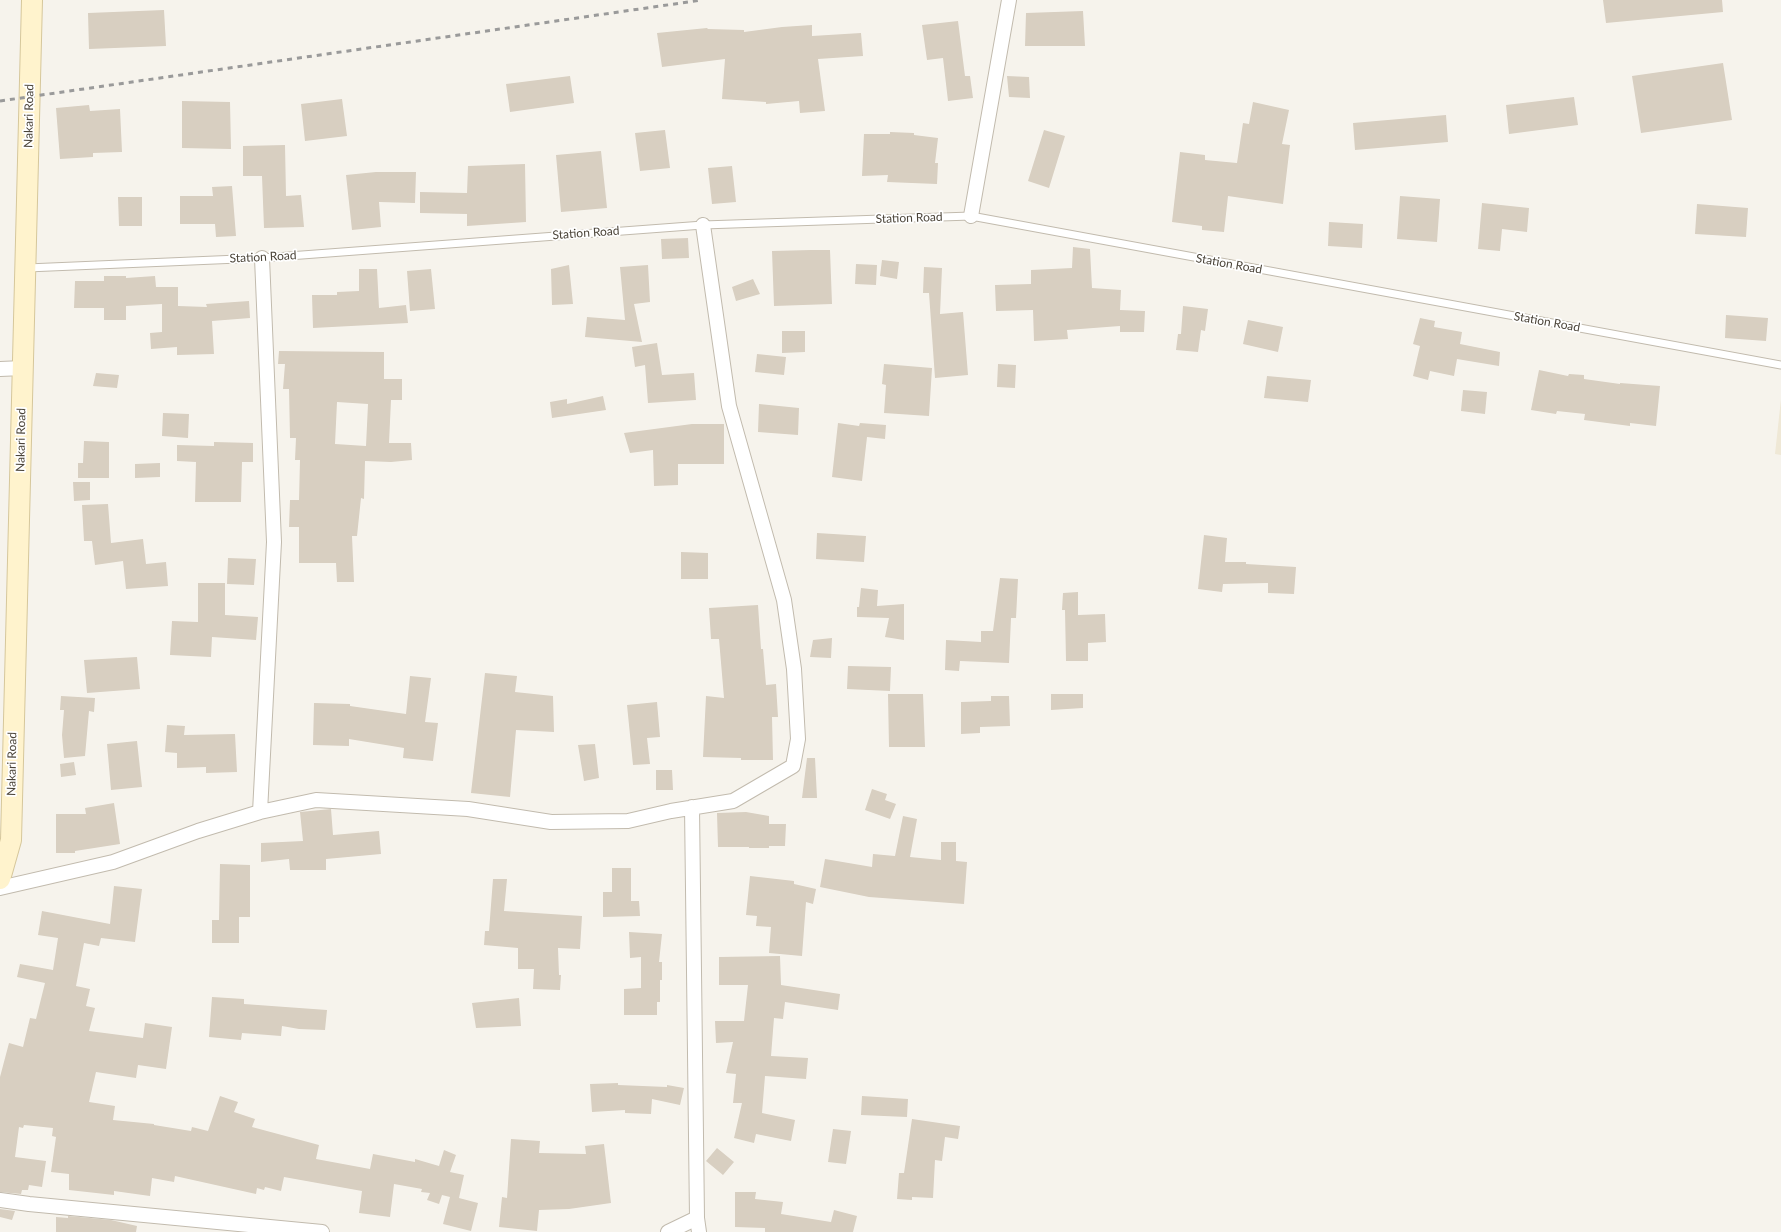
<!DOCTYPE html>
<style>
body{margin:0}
canvas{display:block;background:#f6f3ec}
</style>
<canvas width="1781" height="1232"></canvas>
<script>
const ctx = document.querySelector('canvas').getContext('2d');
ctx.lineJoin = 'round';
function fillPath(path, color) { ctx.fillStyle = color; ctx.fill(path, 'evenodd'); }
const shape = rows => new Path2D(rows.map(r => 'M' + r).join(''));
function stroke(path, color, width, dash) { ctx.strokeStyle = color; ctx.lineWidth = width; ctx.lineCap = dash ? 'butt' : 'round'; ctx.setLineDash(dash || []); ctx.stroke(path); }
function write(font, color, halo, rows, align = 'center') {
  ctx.font = font + ' Lato,sans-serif'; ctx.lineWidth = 3.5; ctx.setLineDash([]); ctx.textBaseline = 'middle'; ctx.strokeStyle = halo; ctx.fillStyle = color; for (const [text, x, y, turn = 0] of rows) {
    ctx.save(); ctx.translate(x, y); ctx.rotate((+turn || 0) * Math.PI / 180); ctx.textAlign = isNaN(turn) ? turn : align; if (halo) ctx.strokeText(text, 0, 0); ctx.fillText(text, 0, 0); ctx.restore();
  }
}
fillPath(shape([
 [1781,399,1781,455,1775,454]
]), '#efe8d6');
fillPath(shape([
 [1603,0,1722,0,1723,12,1606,23],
 [164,10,166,46,89,49,88,13],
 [1083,11,1085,46,1025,46,1026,13],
 [958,21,965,76,970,76,973,98,948,101,943,58,927,60,922,25],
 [812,25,812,36,861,33,863,56,818,59,825,111,800,113,799,101,766,104,766,102,722,99,725,59,662,67,657,33,707,28,708,29,744,30,744,32,782,27],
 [1723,63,1732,120,1641,133,1632,76],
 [570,76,574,103,510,112,506,84],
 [1007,76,1029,77,1030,98,1009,97],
 [1574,97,1578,125,1509,134,1506,105],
 [342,99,347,136,305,141,301,104],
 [182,101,230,102,231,149,182,148],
 [1253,102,1289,110,1282,144,1290,145,1283,204,1228,196,1224,232,1202,230,1202,226,1172,222,1180,152,1205,155,1205,160,1237,163,1243,123,1249,124],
 [89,105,90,111,120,109,122,152,93,153,93,157,60,159,56,108],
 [1446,115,1448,142,1355,150,1353,123],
 [665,130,670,168,640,171,635,133],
 [1044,130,1065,136,1049,188,1028,181],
 [890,132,914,133,914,135,938,138,935,163,938,163,937,184,887,182,888,175,862,176,864,134,890,134],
 [285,145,286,196,301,195,304,227,264,228,262,176,243,176,243,146],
 [601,151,607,208,561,212,556,155],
 [525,164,526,222,467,226,467,214,420,213,420,192,467,193,468,166],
 [732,166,736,202,712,204,708,168],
 [376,172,416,172,415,203,379,202,381,227,352,230,346,175],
 [232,186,236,236,216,237,215,224,180,224,180,196,213,196,212,187],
 [1400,196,1440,199,1437,242,1397,239],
 [118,197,142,197,142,226,119,226],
 [1482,203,1529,208,1527,232,1502,229,1500,251,1478,249],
 [1697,204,1748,208,1746,237,1695,234],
 [1329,222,1363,224,1362,248,1328,246],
 [688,238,689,258,662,259,661,239],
 [1073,247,1090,249,1092,288,1121,290,1120,310,1145,311,1144,332,1120,332,1120,326,1067,330,1068,339,1034,341,1033,310,996,311,995,285,1031,284,1031,270,1072,268],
 [811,250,830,250,832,304,774,306,772,251],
 [882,260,899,262,897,279,880,276],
 [856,264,877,265,876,285,855,284],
 [569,265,573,304,552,305,551,269],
 [648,265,650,302,634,304,642,342,585,337,587,317,625,320,620,267],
 [924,267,942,268,940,314,963,312,968,375,935,378,929,293,923,293],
 [359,269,377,269,379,308,406,305,408,323,313,328,312,295,337,295,337,292,359,291],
 [431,269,435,309,410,311,407,271],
 [104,276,126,276,126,278,155,276,156,287,178,287,178,306,207,307,206,304,249,301,250,318,212,321,214,354,177,355,177,347,151,349,150,333,162,332,162,304,126,306,126,320,104,320,104,308,74,308,75,281,104,281],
 [753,279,760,294,736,301,732,287],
 [1183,306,1208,309,1205,331,1201,330,1198,352,1176,350,1178,334,1181,334],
 [1726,315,1768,318,1766,341,1725,338],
 [1420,318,1435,321,1434,327,1462,332,1460,344,1500,352,1499,366,1457,359,1454,376,1430,371,1428,380,1413,376,1420,346,1413,344],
 [1248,320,1283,327,1278,352,1243,344],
 [782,331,805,331,805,352,782,353],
 [657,343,662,375,694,373,696,400,648,403,645,365,635,367,632,347],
 [279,351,384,352,384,379,402,379,402,400,391,400,389,443,411,443,412,460,391,462,365,461,364,499,361,498,357,536,352,536,354,582,337,582,336,563,299,563,299,527,289,527,290,500,299,500,300,460,295,460,296,438,290,438,289,389,283,389,285,364,278,364],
 [337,402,368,404,366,446,335,444],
 [757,354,786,357,784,375,755,372],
 [884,364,932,368,929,416,884,413,886,385,882,384],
 [998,364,1016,365,1015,388,997,387],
 [1539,370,1568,376,1569,374,1584,375,1584,379,1620,384,1620,383,1660,386,1656,426,1630,423,1630,426,1584,420,1585,414,1557,411,1556,414,1531,410],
 [96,373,119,375,117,388,93,386],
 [1267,376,1311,380,1308,402,1264,398],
 [1463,390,1487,392,1485,414,1461,411],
 [603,396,606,410,552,418,550,402,567,399,567,404],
 [759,404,799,408,798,435,758,432],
 [163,413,189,414,188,438,162,436],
 [838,423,859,426,860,423,886,425,885,439,867,437,862,481,832,477],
 [692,424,724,424,724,464,678,464,678,485,654,486,653,450,630,453,624,433],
 [84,441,109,442,109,478,78,478,78,463,83,463],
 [214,442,253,443,253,462,242,462,241,502,195,502,196,462,177,461,177,445,214,446],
 [160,463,160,477,135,478,135,464],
 [73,482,90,482,90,500,74,501],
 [108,504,111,543,143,539,146,564,166,562,168,586,126,589,123,561,95,565,92,541,84,541,82,505],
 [817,533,866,536,864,562,816,559],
 [1204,535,1227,538,1225,562,1246,562,1246,564,1296,567,1294,594,1268,593,1268,583,1223,584,1222,592,1198,589],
 [681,552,708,553,708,579,681,579],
 [228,558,256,559,254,585,227,584],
 [1000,578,1018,579,1016,618,1011,618,1009,663,960,661,959,671,945,670,946,640,981,642,981,631,993,631],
 [198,583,225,583,225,615,258,617,256,640,212,637,211,657,170,655,172,621,198,622],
 [861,588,878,590,877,606,904,604,904,640,885,637,889,618,857,617,857,607,859,607],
 [1078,592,1078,615,1105,614,1106,642,1088,643,1088,661,1066,661,1065,610,1062,610,1063,593],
 [758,605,761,649,763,649,766,685,776,684,778,717,772,717,773,760,741,760,741,758,703,757,706,696,724,698,719,639,711,639,709,608],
 [832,638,831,658,810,657,813,640],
 [137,657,140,689,87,693,84,660],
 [848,666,891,667,890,691,847,689],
 [485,673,517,676,515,692,553,696,554,732,516,730,510,797,471,793],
 [410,676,431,678,425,722,438,723,433,761,403,758,404,748,349,739,349,746,313,745,314,703,350,704,350,706,406,714],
 [888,694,923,694,925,747,889,747],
 [1051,694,1083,694,1083,708,1051,710],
 [61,696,95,698,94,712,89,711,85,756,64,758,62,735,64,710,60,710],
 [991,696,1009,696,1010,726,980,727,980,733,961,734,961,702,991,701],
 [657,702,660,737,647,738,650,764,633,765,627,705],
 [167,725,185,726,184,735,235,734,237,772,206,773,206,767,177,768,177,753,165,752],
 [137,741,142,787,111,790,107,744],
 [595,744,599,778,584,781,578,745],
 [807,758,815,758,817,798,802,798],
 [74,762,76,775,61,777,60,764],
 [656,770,672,770,673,790,656,790],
 [872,789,887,794,885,800,896,804,890,819,865,810],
 [114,803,120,844,75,851,75,853,56,853,56,814,86,814,85,808],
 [331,809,333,835,379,831,381,854,326,859,326,870,290,870,289,859,261,862,261,843,303,841,300,812],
 [746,812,769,816,769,824,786,824,785,846,769,846,769,848,749,848,749,847,718,847,717,813],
 [903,816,917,819,910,857,941,860,941,842,956,842,956,861,967,862,964,904,869,897,820,887,825,859,872,867,873,854,895,856],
 [220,864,250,865,250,917,239,917,239,943,212,943,212,920,219,920],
 [612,868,631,868,631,901,639,901,640,916,603,917,603,892,612,892],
 [750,876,794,881,794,884,816,889,813,904,806,902,802,956,769,953,771,927,756,926,757,916,746,915],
 [493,879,507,879,504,911,582,916,580,949,558,948,559,975,561,975,560,990,533,989,534,969,518,969,518,948,484,945,485,931,489,931],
 [114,886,142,889,135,942,101,938,99,946,84,943,76,986,90,989,86,1006,95,1008,89,1031,143,1038,145,1023,172,1027,166,1069,138,1065,136,1078,96,1072,89,1102,115,1106,113,1120,154,1124,154,1125,191,1131,192,1127,208,1131,220,1096,238,1102,234,1112,255,1119,252,1127,319,1145,316,1159,370,1169,373,1154,415,1162,415,1159,439,1166,444,1150,456,1155,450,1172,464,1175,459,1198,478,1203,471,1231,443,1224,450,1197,442,1195,439,1204,427,1200,430,1193,421,1192,422,1189,394,1184,390,1217,359,1213,362,1191,284,1177,281,1191,265,1187,264,1190,257,1188,256,1194,175,1176,174,1182,152,1178,150,1196,114,1191,114,1195,69,1190,69,1174,51,1172,56,1137,52,1136,53,1128,24,1125,23,1128,19,1127,15,1157,46,1161,42,1187,29,1185,28,1190,22,1190,21,1194,0,1192,0,1077,9,1043,23,1047,30,1018,36,1019,45,983,17,977,20,964,53,970,58,938,38,935,42,911,110,924],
 [629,932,662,934,659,962,662,962,662,980,660,980,660,1002,657,1002,657,1015,624,1015,624,989,641,988,641,957,630,958],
 [780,956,781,985,840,994,838,1010,785,1002,783,1019,774,1018,771,1056,808,1058,806,1079,765,1076,762,1113,795,1120,791,1141,756,1134,754,1143,734,1138,742,1103,733,1103,736,1074,726,1073,733,1042,716,1043,715,1021,744,1021,748,985,719,985,719,957],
 [212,997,244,999,244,1004,327,1010,325,1030,299,1029,282,1026,281,1036,242,1033,241,1040,209,1037],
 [519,998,521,1026,476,1028,472,1003],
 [618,1083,618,1085,667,1087,667,1085,684,1088,680,1105,652,1099,651,1114,625,1113,625,1110,592,1112,590,1084],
 [862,1096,908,1099,907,1117,861,1115],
 [912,1119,960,1126,958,1139,945,1137,942,1161,935,1160,933,1198,912,1197,912,1200,897,1199,899,1173,904,1173],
 [833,1129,851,1131,846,1164,828,1162],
 [511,1139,540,1141,539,1153,586,1154,585,1146,604,1144,611,1203,569,1209,539,1210,537,1231,499,1227,502,1197,507,1198],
 [717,1148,734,1162,723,1175,706,1161],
 [735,1192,756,1192,755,1199,783,1202,781,1214,831,1222,834,1210,857,1216,853,1232,765,1232,765,1228,735,1227],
 [0,1209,15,1211,12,1220,0,1217],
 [68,1216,111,1220,137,1226,136,1232,56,1232,56,1217,68,1218]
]), '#d8cfc1');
const lane = shape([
 [27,268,262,258,703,225,971,216,1781,365]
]);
const street = shape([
 [971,216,1009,0],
 [0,369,23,368],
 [260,812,274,542,262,258],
 [0,888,113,862,198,831,260,812,316,800,468,809,551,822,628,821,671,811,733,801,793,766,798,739,794,669,784,600,729,406,703,225],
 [0,1200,29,1204,322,1232],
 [697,1218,699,1232],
 [668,1232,697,1218,692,807]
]);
const secondary = shape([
 [0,879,11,840,32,0]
]);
stroke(lane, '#c2bbae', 9);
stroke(street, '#c2bbae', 16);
stroke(secondary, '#d6c79b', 22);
stroke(lane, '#fff', 7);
stroke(street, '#fff', 14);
stroke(secondary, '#fff3cd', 20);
stroke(shape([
 [0,101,702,0]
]), '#9a9a9a', 3, [5, 5]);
write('12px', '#4b4439', '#fff', [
 ["Nakari Road",29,116,-89],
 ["Station Road",909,218,-2],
 ["Station Road",586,233,-4],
 ["Station Road",263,257,-3],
 ["Station Road",1229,264,10],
 ["Station Road",1547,322,10],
 ["Nakari Road",21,440,-89],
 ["Nakari Road",12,764,-89]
]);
</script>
